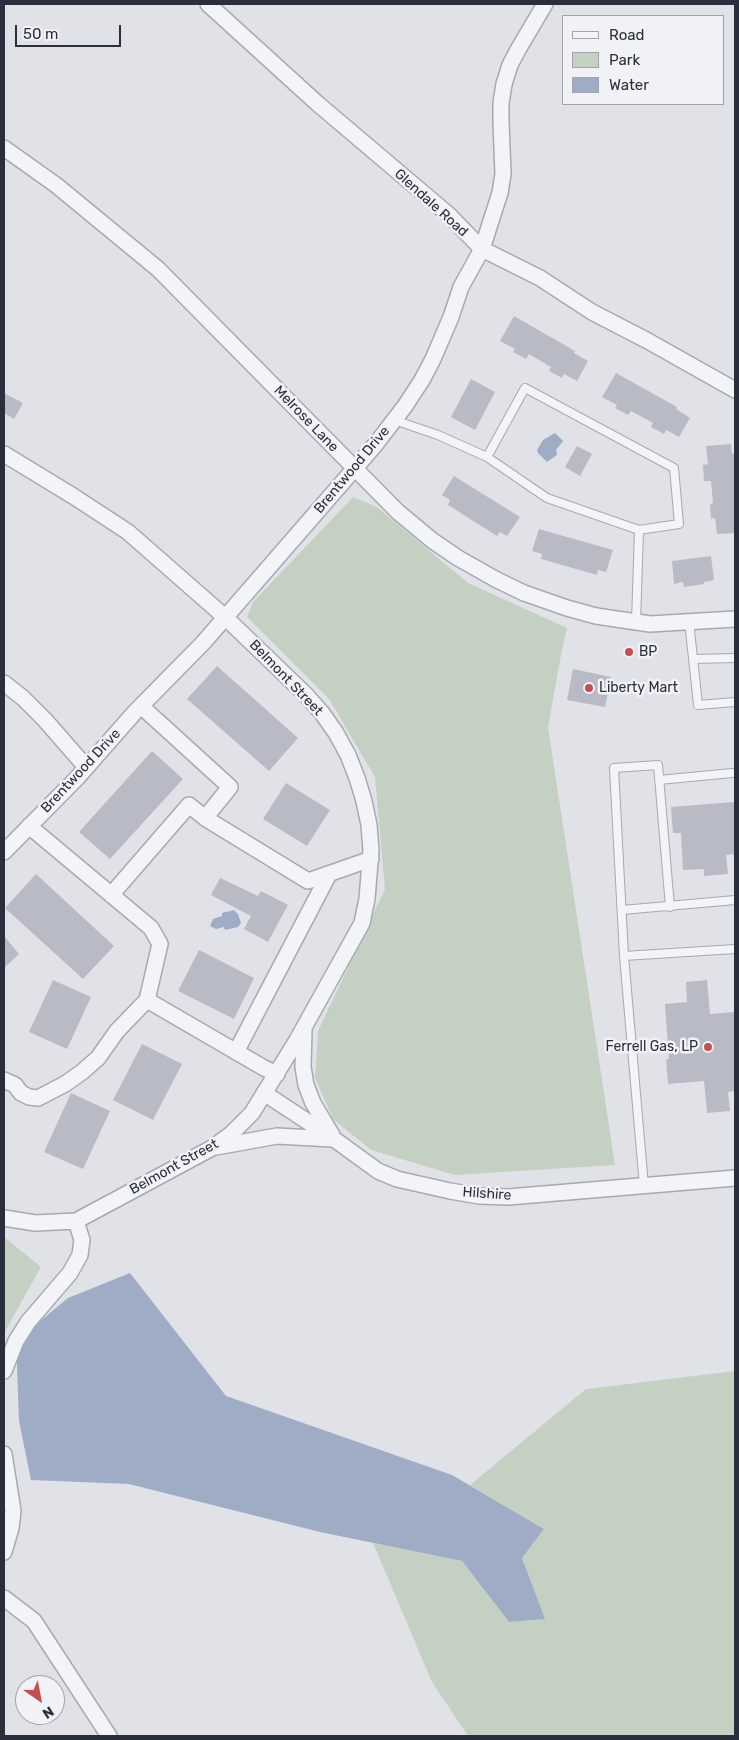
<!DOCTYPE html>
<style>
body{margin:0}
#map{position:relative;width:739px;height:1740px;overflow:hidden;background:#e0e2e8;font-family:Rubik,sans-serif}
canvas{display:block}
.frame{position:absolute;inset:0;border:5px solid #2a2f3e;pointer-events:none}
.legend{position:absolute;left:562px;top:15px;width:162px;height:90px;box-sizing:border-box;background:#f0f2f6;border:1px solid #a1a4ac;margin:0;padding:6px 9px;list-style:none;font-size:15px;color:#2a2f3e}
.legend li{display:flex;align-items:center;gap:10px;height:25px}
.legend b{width:25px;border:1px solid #a1a4ac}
.north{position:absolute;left:15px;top:1675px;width:50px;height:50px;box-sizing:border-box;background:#f0f2f6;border:1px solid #a1a4ac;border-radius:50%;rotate:147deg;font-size:14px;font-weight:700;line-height:20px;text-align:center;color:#2a2f3e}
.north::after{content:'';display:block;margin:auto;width:18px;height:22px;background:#c44f50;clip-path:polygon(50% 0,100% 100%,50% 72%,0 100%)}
.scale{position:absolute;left:15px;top:25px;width:106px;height:22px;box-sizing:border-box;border:2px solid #2a2f3e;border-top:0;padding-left:6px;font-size:15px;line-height:18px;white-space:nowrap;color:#2a2f3e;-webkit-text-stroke:4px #f0f2f6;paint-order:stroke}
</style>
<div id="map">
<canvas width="739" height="1740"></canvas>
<div class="frame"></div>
<ul class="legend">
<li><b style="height:6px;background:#f3f4f7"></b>Road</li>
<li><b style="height:14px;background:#c4d1c2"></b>Park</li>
<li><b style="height:14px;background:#9eacc6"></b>Water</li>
</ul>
<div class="north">N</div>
<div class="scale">50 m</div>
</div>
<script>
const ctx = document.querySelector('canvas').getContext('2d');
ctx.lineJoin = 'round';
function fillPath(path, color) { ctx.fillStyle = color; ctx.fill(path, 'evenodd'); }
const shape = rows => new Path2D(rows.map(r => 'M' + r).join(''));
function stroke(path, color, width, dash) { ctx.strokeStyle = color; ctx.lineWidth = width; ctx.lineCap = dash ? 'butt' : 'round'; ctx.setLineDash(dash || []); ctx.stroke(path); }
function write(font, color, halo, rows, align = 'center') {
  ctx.font = font + ' Rubik,sans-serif'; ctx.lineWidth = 5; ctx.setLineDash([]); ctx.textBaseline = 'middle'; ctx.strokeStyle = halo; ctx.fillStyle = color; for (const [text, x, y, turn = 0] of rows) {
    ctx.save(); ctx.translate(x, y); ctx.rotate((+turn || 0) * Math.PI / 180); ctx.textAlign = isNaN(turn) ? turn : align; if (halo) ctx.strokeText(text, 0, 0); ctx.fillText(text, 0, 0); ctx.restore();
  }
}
fillPath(shape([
 [353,497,377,507,468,583,567,628,561,655,548,727,615,1165,455,1175,371,1150,333,1119,315,1078,318,1031,385,889,375,777,329,699,247,617,253,602],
 [4,1237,41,1267,4,1333],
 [735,1371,735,1736,468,1736,432,1682,373,1543,462,1561,509,1622,544,1619,522,1558,544,1529,470,1485,586,1389]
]), '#c4d1c2');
fillPath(shape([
 [555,433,563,441,556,450,557,455,547,462,538,453,537,450,543,440],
 [234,910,238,914,241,923,238,927,225,930,224,927,216,929,210,926,213,919,222,916,222,913],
 [130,1273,226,1396,452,1475,544,1529,522,1558,545,1619,509,1622,462,1561,320,1532,129,1484,31,1480,19,1421,16,1341,68,1298]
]), '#9eacc6');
fillPath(shape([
 [514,316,575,351,574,353,588,361,577,381,564,374,562,378,549,371,551,367,529,354,526,359,513,352,515,349,500,341],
 [616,373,677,407,676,409,690,418,679,437,666,430,664,434,651,427,653,423,631,411,628,415,615,408,617,405,602,397],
 [471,379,495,392,475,430,451,417],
 [4,393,23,403,14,419,4,413],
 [731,444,732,454,735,453,735,533,717,534,715,518,711,519,710,504,713,503,711,481,704,481,703,465,708,464,706,446],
 [577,446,592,454,580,476,565,467],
 [454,476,520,517,507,536,500,532,497,536,448,505,450,500,442,495],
 [539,529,613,550,606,572,598,570,597,575,541,559,542,554,532,551],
 [711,556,714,580,704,582,704,584,684,587,683,582,674,584,672,561],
 [217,666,298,738,269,771,187,699],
 [573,669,611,677,605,707,567,700],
 [152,751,183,779,110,859,79,832],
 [286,783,330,810,307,846,263,819],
 [735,802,735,854,726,855,728,874,704,876,704,869,683,870,681,833,673,833,671,807],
 [36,874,114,946,83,979,5,908],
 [220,878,258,896,261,891,288,905,268,942,244,929,251,916,211,895],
 [4,936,19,954,4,968],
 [199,950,254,978,234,1019,178,991],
 [53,980,91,997,67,1049,29,1032],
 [707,980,710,1014,735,1012,735,1091,728,1092,730,1111,707,1113,704,1081,668,1084,666,1059,669,1059,665,1004,687,1002,686,982],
 [142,1044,182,1064,153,1120,113,1100],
 [71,1093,110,1111,83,1169,44,1152]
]), '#b8bbc5');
const service = shape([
 [394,420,438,435,487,457],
 [689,621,698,705,735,702],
 [636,622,639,530,679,524,674,468,525,388,487,457,547,498,639,530],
 [693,659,735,658],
 [659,780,732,773],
 [622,910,735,900],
 [624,956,614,768,658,765,670,907],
 [644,1186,624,956,735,949]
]);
const minor = shape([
 [208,4,318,104,449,215,482,249,540,278,592,312,648,341,735,390],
 [4,148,56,185,158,269,398,512,433,541,458,558,497,580,524,593,567,608,596,616,650,624,735,619],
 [4,454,73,496,128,532,225,617,306,695,322,713,336,733,348,755,357,778,364,801,369,825,371,850,367,899,362,923,297,1040,252,1113,231,1134,212,1148,76,1221,35,1223,4,1218],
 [4,683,23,698,45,720,86,767],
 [205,818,308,881,371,859],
 [4,852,77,778,135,712,203,643,375,445,405,406,422,380,433,359,451,317,461,287,482,249,489,227,500,193,503,174,501,122,501,103,504,84,510,65,519,48,545,4],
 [111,895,189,805,205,818,230,787,141,706],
 [147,1000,264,1068,277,1074],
 [304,1030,303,1067,306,1085,313,1103,332,1135],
 [236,1052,329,874],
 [4,1080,15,1085,21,1093,29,1097,38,1098,65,1084,82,1072,98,1058,117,1031,147,1000,160,944,151,928,29,826],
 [264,1093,334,1139,378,1171,397,1179,450,1191,479,1196,508,1197,735,1178],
 [216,1147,277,1136,332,1139],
 [4,1371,16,1341,28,1322,70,1273,80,1255,82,1240,76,1221],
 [4,1454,13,1511,11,1528,4,1552],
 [4,1598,34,1621,109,1736]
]);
stroke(service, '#a6a9b2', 10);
stroke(minor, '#a6a9b2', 18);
stroke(service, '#f3f4f7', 8);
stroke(minor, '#f3f4f7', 15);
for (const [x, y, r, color] of [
 [629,652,5,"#c44f50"],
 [589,688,5,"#c44f50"],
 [708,1047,5,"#c44f50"]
]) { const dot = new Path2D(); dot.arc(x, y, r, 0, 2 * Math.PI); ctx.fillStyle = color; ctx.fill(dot); stroke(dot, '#f0f2f6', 2); }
write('14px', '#2a2f3e', '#f0f2f6', [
 ["Glendale Road",431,203,42],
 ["Melrose Lane",306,419,46],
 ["Brentwood Drive",352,470,-50],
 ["Belmont Street",286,678,46],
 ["Brentwood Drive",81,771,-47],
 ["Belmont Street",174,1167,-29],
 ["Hilshire",487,1194,4]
]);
write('14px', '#2a2f3e', '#f0f2f6', [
 ["BP",639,652],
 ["Liberty Mart",599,688],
 ["Ferrell Gas, LP",698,1047,"right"]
], 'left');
</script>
